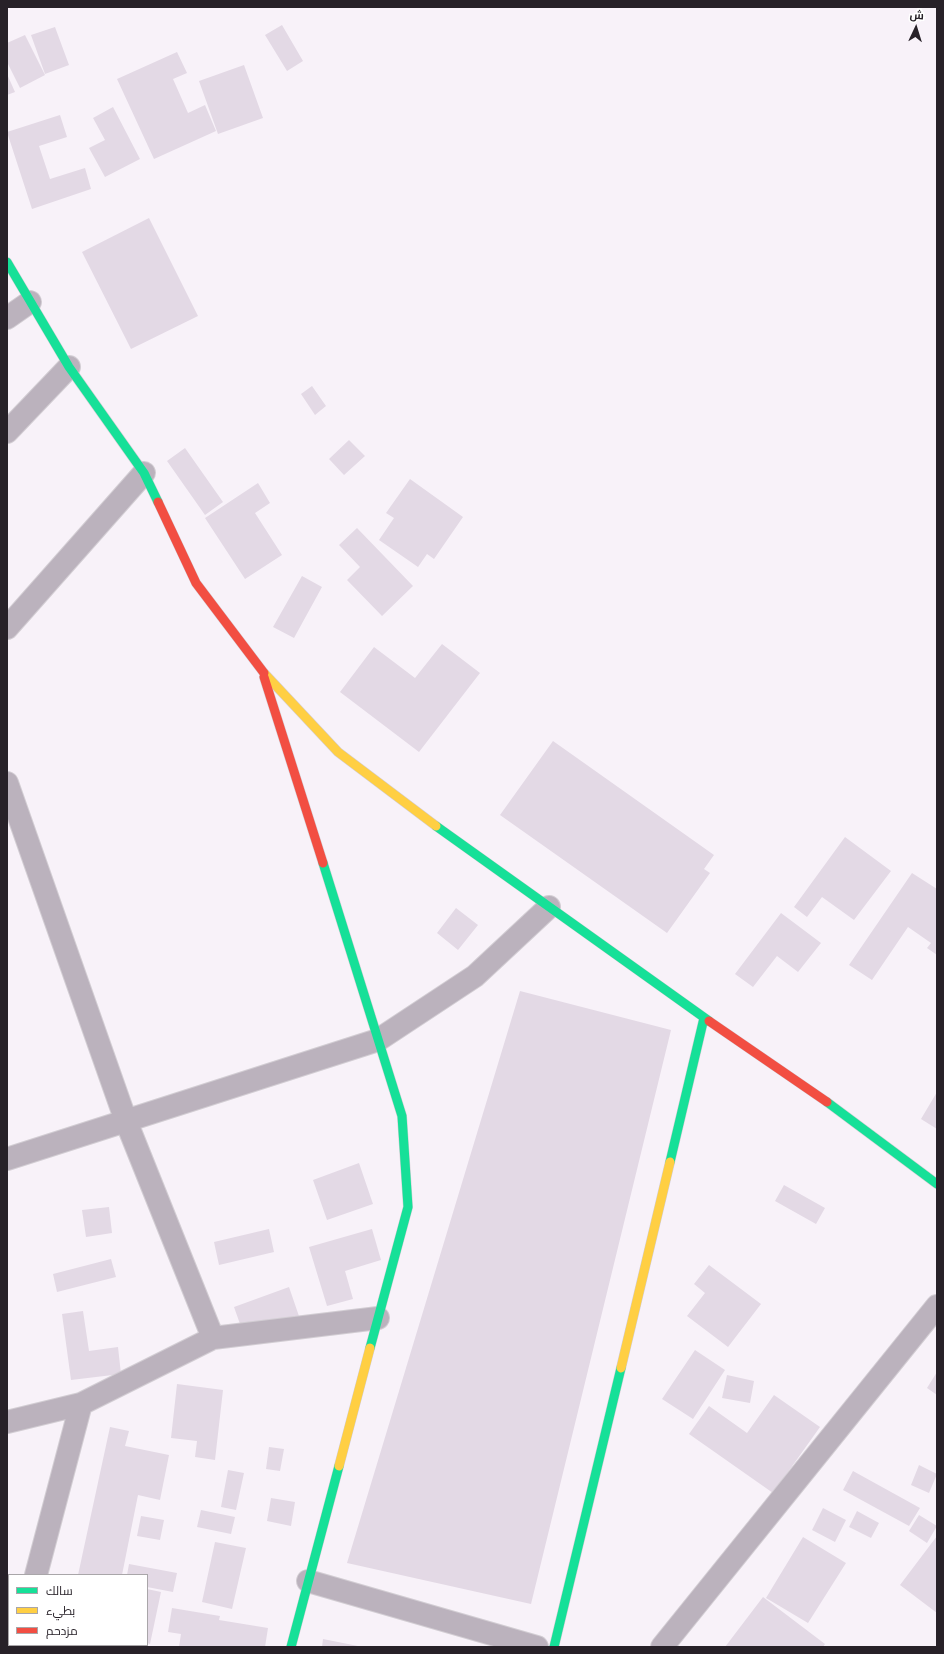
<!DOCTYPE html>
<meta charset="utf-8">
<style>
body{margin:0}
#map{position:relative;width:944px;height:1654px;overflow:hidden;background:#f8f2f9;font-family:Raleway,Cairo,sans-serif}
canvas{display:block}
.frame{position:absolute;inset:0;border:8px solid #272128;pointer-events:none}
.legend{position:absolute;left:8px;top:1574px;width:140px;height:72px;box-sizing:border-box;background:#fff;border:1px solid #a9a6a9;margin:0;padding:5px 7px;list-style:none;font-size:12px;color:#272128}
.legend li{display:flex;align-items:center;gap:8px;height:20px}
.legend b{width:20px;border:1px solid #a9a6a9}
.north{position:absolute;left:896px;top:8px;width:40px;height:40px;-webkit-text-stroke:3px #fff;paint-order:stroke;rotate:4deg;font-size:11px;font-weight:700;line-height:16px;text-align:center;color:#272128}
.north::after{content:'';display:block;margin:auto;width:14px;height:18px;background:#272128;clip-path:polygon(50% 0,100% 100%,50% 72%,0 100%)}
</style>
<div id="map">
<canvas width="944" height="1654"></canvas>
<div class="frame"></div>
<ul class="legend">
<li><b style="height:5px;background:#16e098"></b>سالك</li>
<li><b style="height:5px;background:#ffcf43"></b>بطيء</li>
<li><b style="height:5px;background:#f24e42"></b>مزدحم</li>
</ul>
<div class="north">ش</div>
</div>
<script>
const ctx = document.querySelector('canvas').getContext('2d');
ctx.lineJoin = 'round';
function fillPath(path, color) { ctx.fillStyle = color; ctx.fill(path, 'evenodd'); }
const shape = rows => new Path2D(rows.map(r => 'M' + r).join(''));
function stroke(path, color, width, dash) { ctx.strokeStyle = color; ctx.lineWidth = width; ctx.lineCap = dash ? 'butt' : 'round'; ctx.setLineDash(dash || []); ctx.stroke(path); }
fillPath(shape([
 [282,25,303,61,287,71,265,35],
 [55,27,69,65,45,74,31,35],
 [25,35,45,75,20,88,7,62,7,43],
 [177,52,187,73,173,79,188,113,205,105,216,131,154,159,117,79],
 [244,65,263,118,218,134,199,81],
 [7,74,15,92,7,95],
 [113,107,140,159,105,177,89,148,105,140,93,118],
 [60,115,67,137,39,146,50,179,85,168,91,189,32,209,7,132],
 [149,218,198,316,131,349,82,252],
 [312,386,326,406,315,415,301,394],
 [349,440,365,456,344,475,329,459],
 [185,448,223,502,205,515,167,461],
 [410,479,463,517,434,559,427,554,418,567,379,540,394,518,386,513],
 [258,483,270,503,255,513,282,555,245,579,205,518],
 [357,528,413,586,382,616,347,580,360,567,339,545],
 [302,576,322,587,294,638,273,627],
 [442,644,480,673,419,752,340,692,374,647,415,678],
 [553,741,714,855,704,869,710,873,667,933,500,815],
 [845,837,891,871,854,920,822,897,807,917,794,907],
 [912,873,937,889,937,955,927,948,931,943,908,927,872,980,849,965],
 [456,908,478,925,458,950,437,933],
 [781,913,821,943,798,972,777,956,753,987,735,974],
 [520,991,671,1030,531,1604,347,1563],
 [937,1092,937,1129,921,1119],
 [359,1163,373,1204,327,1220,313,1180],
 [784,1185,825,1208,816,1224,775,1201],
 [109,1207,112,1233,86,1237,82,1210],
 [269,1229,274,1252,219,1265,214,1242],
 [372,1229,381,1260,345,1271,353,1299,327,1306,309,1247],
 [111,1259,116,1277,57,1292,53,1274],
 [709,1265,761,1304,728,1347,687,1316,705,1293,694,1284],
 [289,1287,301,1322,246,1341,234,1307],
 [83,1311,89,1351,118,1347,121,1374,71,1380,62,1314],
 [695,1350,725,1370,693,1419,662,1399],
 [937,1372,937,1395,927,1388],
 [727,1375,754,1381,750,1403,722,1398],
 [177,1384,223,1390,215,1460,195,1457,197,1441,171,1438],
 [774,1395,820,1427,773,1493,689,1434,709,1406,747,1433],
 [110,1427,129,1431,125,1446,169,1455,160,1500,138,1495,122,1575,78,1575],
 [269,1447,284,1449,280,1471,266,1469],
 [919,1465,937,1474,929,1493,911,1485],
 [228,1470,244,1473,236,1510,221,1507],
 [853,1471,920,1508,909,1526,843,1490],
 [271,1498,295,1502,291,1526,267,1521],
 [823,1508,846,1520,835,1542,812,1530],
 [201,1510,235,1517,231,1534,197,1527],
 [857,1511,879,1523,871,1538,849,1527],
 [919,1515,937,1526,927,1543,909,1531],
 [141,1516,164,1520,160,1540,137,1536],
 [937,1536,937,1613,900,1585],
 [803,1537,846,1563,808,1623,766,1598],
 [215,1542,246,1548,232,1609,202,1602],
 [129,1564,177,1573,173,1592,147,1587,147,1575,127,1575],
 [147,1589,161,1592,150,1644,147,1643],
 [763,1597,825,1644,823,1647,725,1647],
 [172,1608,220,1616,219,1620,268,1628,265,1647,179,1647,181,1634,168,1632],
 [323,1639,358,1646,358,1647,322,1647]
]), '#e3d9e5');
const street = shape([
 [7,318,30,302],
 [7,432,69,367],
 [7,628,144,473],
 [7,783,126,1121,213,1338],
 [7,1159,378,1040,475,976,549,907],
 [7,1422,81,1404,213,1338,378,1318],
 [36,1575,81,1404],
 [308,1581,537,1647],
 [18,1647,18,1645],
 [662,1647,937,1306]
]);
const fast = shape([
 [7,262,69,367,144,473,158,502],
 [436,826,709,1021],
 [323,863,402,1116,408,1207,370,1348],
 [827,1102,937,1184],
 [670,1162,704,1018],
 [291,1647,339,1466],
 [554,1647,621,1368]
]);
const slow = shape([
 [264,673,338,752,436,826],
 [621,1368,670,1162],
 [339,1466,370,1348]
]);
const jam = shape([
 [158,502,196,583,264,673],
 [264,677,323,863],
 [709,1021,827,1102]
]);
stroke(street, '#d2cdd3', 24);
stroke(fast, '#d2cdd3', 10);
stroke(slow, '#d2cdd3', 10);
stroke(jam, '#d2cdd3', 10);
stroke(street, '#bbb2bd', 22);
stroke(fast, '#16e098', 9);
stroke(slow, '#ffcf43', 9);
stroke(jam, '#f24e42', 9);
</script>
